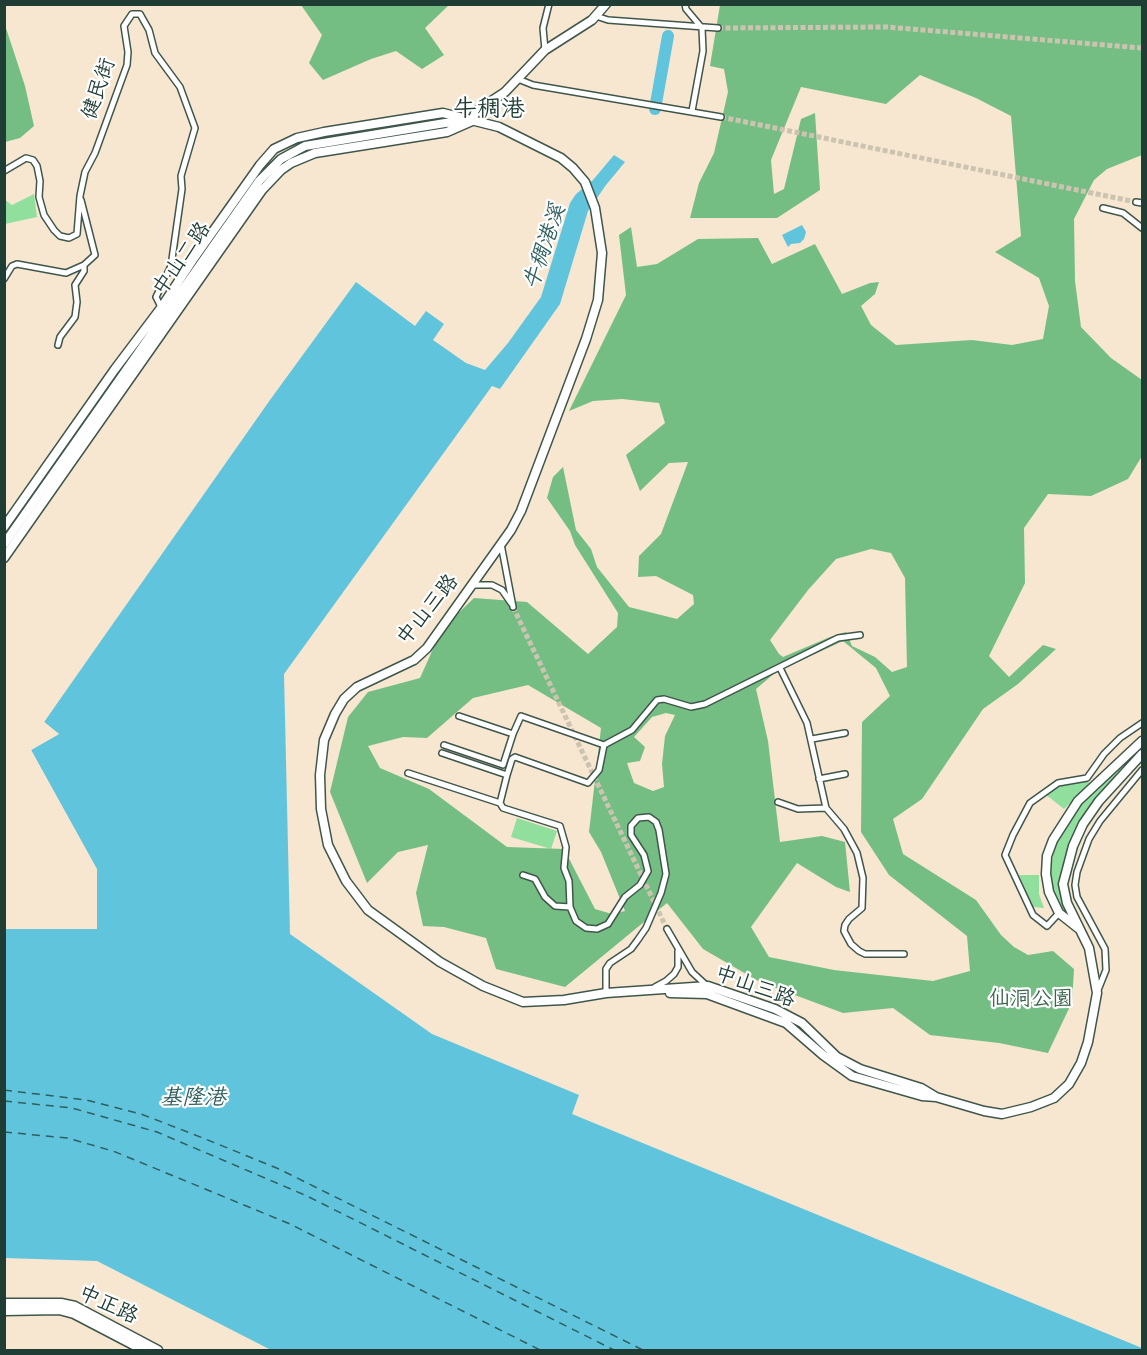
<!DOCTYPE html>
<meta charset="utf-8">
<style>
body{margin:0}
#map{position:relative;width:1147px;height:1355px;overflow:hidden;background:#f7e6d0;font-family:Caveat,sans-serif}
canvas{display:block}
.frame{position:absolute;inset:0;border:6px solid #1f3d34;pointer-events:none}
</style>
<div id="map">
<canvas width="1147" height="1355"></canvas>
<div class="frame"></div>
</div>
<script>
const ctx = document.querySelector('canvas').getContext('2d');
ctx.lineJoin = 'round';
function fillPath(path, color) { ctx.fillStyle = color; ctx.fill(path, 'evenodd'); }
const shape = rows => new Path2D(rows.map(r => 'M' + r).join(''));
function stroke(path, color, width, dash) { ctx.strokeStyle = color; ctx.lineWidth = width; ctx.lineCap = dash ? 'butt' : 'round'; ctx.setLineDash(dash || []); ctx.stroke(path); }
function write(font, color, halo, rows, align = 'center') {
  ctx.font = font + ' Caveat,"LXGW WenKai TC",sans-serif'; ctx.lineWidth = 4.5; ctx.setLineDash([]); ctx.textBaseline = 'middle'; ctx.strokeStyle = halo; ctx.fillStyle = color; for (const [text, x, y, turn = 0] of rows) {
    ctx.save(); ctx.translate(x, y); ctx.rotate((+turn || 0) * Math.PI / 180); ctx.textAlign = isNaN(turn) ? turn : align; if (halo) ctx.strokeText(text, 0, 0); ctx.fillText(text, 0, 0); ctx.restore();
  }
}
fillPath(shape([
 [34,194,37,217,5,224,5,200,12,205],
 [1129,759,1083,815,1070,843,1059,886,1069,917,1068,917,1054,897,1050,876,1054,847,1077,809,1099,783],
 [1086,779,1090,784,1064,809,1045,794,1059,784],
 [517,818,557,831,551,849,511,837],
 [1019,875,1039,875,1039,894,1044,908,1033,907]
]), '#91df9c');
fillPath(shape([
 [301,5,449,5,425,28,444,55,422,69,396,51,371,59,323,80,309,63,322,35],
 [720,5,1142,5,1142,155,1107,169,1094,180,1074,219,1075,281,1081,327,1111,358,1142,380,1142,456,1128,479,1091,496,1048,494,1024,528,1025,583,989,656,1009,677,1043,645,1056,649,1018,684,983,709,922,799,893,819,903,854,976,900,1001,935,1014,947,1028,955,1053,951,1074,969,1072,1002,1048,1053,999,1043,930,1035,893,1008,843,1013,760,982,703,949,667,903,565,987,496,969,486,938,444,927,423,926,416,893,428,845,398,852,367,883,330,792,348,717,368,692,420,678,442,629,474,598,527,602,588,654,617,627,618,613,575,545,570,531,547,498,553,477,563,467,576,530,591,549,597,567,629,607,677,619,694,604,693,595,656,576,638,577,639,556,661,534,688,462,669,463,640,491,626,455,665,423,659,403,622,399,593,401,569,411,626,295,619,235,631,227,637,267,657,264,698,239,758,238,772,264,815,244,842,294,870,283,879,282,875,294,861,306,871,325,896,345,972,340,1012,345,1043,339,1049,306,1039,278,995,252,1021,236,1011,116,976,98,920,75,886,104,801,87,771,160,774,194,784,189,801,119,815,113,820,190,777,218,690,218,699,183,714,153,728,92,724,69,710,66],
 [871,549,891,553,905,578,907,667,892,672,875,657,852,646,846,632,830,637,783,657,779,654,770,640,808,590,836,559],
 [843,641,876,668,890,696,862,722,861,832,889,875,967,936,970,971,933,981,834,970,769,957,751,927,797,863,836,887,850,892,845,842,822,836,780,842,768,741,756,689,776,672],
 [528,685,601,728,589,832,601,852,625,911,612,914,595,909,564,849,507,847,429,789,380,768,368,746,403,737,427,738,473,698],
 [666,713,675,715,665,736,662,764,664,787,653,791,634,783,627,763,640,761,645,747,634,737,652,717],
 [5,25,25,86,34,126,20,138,5,142]
]), '#74be84');
fillPath(shape([
 [614,155,625,162,606,185,588,211,560,304,500,389,492,386,284,674,290,934,432,1034,579,1095,572,1114,1142,1348,1142,1350,271,1350,97,1261,5,1258,5,929,97,929,97,869,31,750,59,734,44,722,270,400,356,282,415,326,426,311,444,324,433,340,466,363,485,370,508,343,541,297,570,203,576,194,593,180],
 [802,225,806,232,804,239,800,243,791,244,788,247,782,235]
]), '#60c4dd');
fillPath(shape([
 [190,509,44,722,59,734,31,750,96,868,97,929,5,929,5,926,94,926,94,870,28,749,54,734,42,724,41,721]
]), '#f7e6d0');
stroke(shape([
 [655,109,668,36]
]), '#60c4dd', 12);
stroke(shape([
 [4,1090,86,1100,141,1114,203,1138,279,1169,643,1350],
 [4,1101,72,1108,157,1132,307,1196,614,1350],
 [4,1132,67,1138,113,1151,290,1224,540,1350]
]), '#2f5f5e', 1.5, [8, 6]);
stroke(shape([
 [718,28,887,27,1142,48],
 [721,117,1136,202],
 [513,607,667,929]
]), '#ccc4b1', 5, [5, 2.5]);
const street = shape([
 [685,4,686,9,702,28],
 [596,16,608,20,718,28],
 [545,50,543,28,549,4],
 [518,79,533,85,721,117],
 [692,111,703,51,702,28],
 [4,171,26,158,33,160,37,166,40,181,39,197,44,215,54,230,60,236,69,238,77,234,80,196,85,172,95,153,127,65,128,52,124,26,132,14,140,14,149,30,155,53,180,87,195,128,181,176,182,189,171,266,156,297,162,309],
 [1136,202,1142,203],
 [1103,208,1123,213,1142,228],
 [4,279,12,266,17,264,66,273,84,265,95,255,81,200],
 [58,345,60,337,75,317,77,302,75,285,84,271,84,265],
 [501,544,513,607],
 [472,585,492,585,502,590,511,603],
 [780,668,807,723,826,808,844,829,857,853,863,878,862,908,849,919,845,925,844,931,851,944,859,951,865,954,904,954],
 [459,716,513,734,521,716,604,745,599,770,588,783,515,757,512,759,507,775,500,803,503,808,560,826,566,847,564,868,569,881,570,907,576,921,586,928,597,929,608,924,625,897,640,885,648,871,644,855,631,835,631,826,638,818,649,817,656,822,659,830,666,874,661,893,646,928,637,941,631,949,610,963,606,969,606,993],
 [812,739,845,733],
 [444,745,503,765,513,734],
 [604,745,632,730,657,700,664,699,691,707,705,704,838,638,860,635],
 [442,753,507,775],
 [408,773,500,803],
 [819,779,845,774],
 [778,802,798,809,826,808],
 [523,875,535,879,545,897,555,906,570,907],
 [1059,913,1047,926,1033,915,1005,855,1013,835,1030,803,1058,783,1087,778,1104,754,1120,738,1142,723],
 [667,929,692,972,706,985],
 [655,987,666,981,674,974,678,967,678,951],
 [1098,990,1106,970,1105,949,1077,897,1075,885,1077,872,1089,839,1100,821,1142,770]
]);
const secondary = shape([
 [472,121,476,111,505,92,545,50,592,20,606,4],
 [4,527,115,369,161,308,192,261,260,165,274,149,297,138,324,132,443,113,499,127,561,158,573,168,585,182,595,208,602,253,598,300,586,339,521,511,511,530,427,648,414,660,357,687,344,699,335,714,324,740,320,775,321,809,328,845,346,881,368,910,440,962,483,986,523,1002,564,1000,606,993,708,986,775,1009,802,1023,837,1057,860,1069,921,1088,936,1097],
 [4,544,259,181,281,159,305,146,445,123,466,121],
 [4,558,262,190,281,170,291,163,315,153,447,132,472,121],
 [1078,928,1059,913,1049,892,1046,874,1047,856,1053,840,1078,801,1142,741],
 [670,993,707,994,786,1023,823,1055,852,1076,922,1096,936,1097,984,1111,1002,1114,1031,1107,1054,1098,1069,1084,1081,1063,1088,1042,1097,993,1089,948,1067,903,1063,884,1067,869,1073,846,1083,824,1099,801,1142,754],
 [4,1303,61,1303,75,1306,158,1350],
 [4,1311,59,1310,74,1314,143,1350]
]);
stroke(street, '#3f564b', 8);
stroke(secondary, '#3f564b', 11);
stroke(street, '#fff', 5);
stroke(secondary, '#fff', 8);
write('21px', '#1f3d34', '#fff', [
 ["健民街",99,89,-71],
 ["中山二路",182,259,-55],
 ["中山三路",428,610,-51],
 ["中山三路",755,987,20],
 ["中正路",108,1305,25]
]);
write('21px', '#3c664e', '#fff', [
 ["仙洞公園",1031,999]
]);
write('italic 22px', '#2f5f5e', '#fff', [
 ["牛稠港溪",545,247,-71],
 ["基隆港",193,1098]
]);
write('24px', '#1f3d34', '#fff', [
 ["牛稠港",489,110]
]);
</script>
